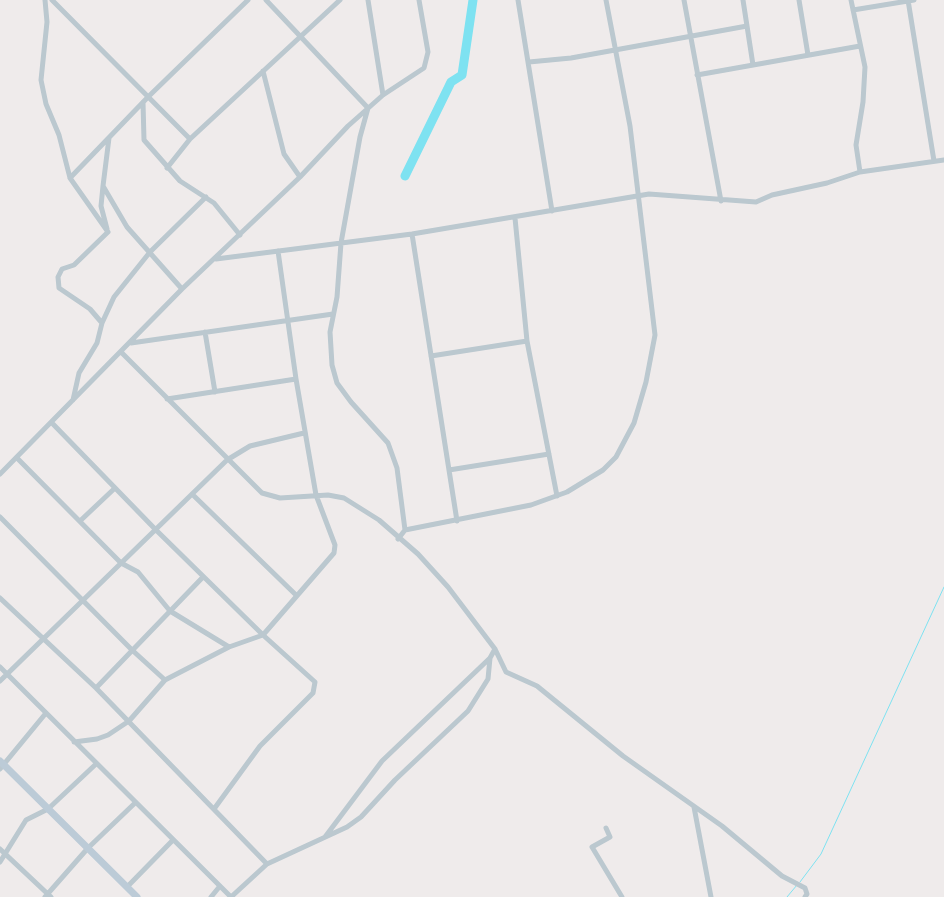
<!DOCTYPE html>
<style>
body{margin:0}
canvas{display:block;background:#efebeb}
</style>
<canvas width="944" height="897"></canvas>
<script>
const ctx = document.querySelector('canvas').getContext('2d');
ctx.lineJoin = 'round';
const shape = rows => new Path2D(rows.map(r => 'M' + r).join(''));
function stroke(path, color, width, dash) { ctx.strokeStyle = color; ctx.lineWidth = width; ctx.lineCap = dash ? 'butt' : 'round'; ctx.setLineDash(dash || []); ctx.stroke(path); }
stroke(shape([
 [800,882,821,854,944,587],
 [787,897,797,885]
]), '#7ee2f1', 1);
stroke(shape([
 [405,176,451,82,462,75,473,0]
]), '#7ee2f1', 9);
stroke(shape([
 [45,0,47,22,41,80,46,104,59,135,70,178,108,232],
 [52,0,190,139],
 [266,0,368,108,360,137,341,243,337,297,330,332,332,365,337,383,351,402,388,443,397,468,405,530],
 [368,0,383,95],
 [518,0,552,211],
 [684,0,721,201],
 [743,0,753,65],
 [799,0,808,55],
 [851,0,865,67,863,102,856,145,860,172],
 [908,0,934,161],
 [853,10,914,0],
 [529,62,571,58,747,26],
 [263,71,284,154,300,177],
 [697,75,860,46],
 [143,102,144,140,180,181,214,203,240,235],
 [109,138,103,186,127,227,182,289],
 [167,168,190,139,340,0],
 [70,178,149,96,248,0],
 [103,186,101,206,107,229],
 [515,218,527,341,557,496],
 [412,234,457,521],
 [216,259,412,234,649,194,756,202,772,195,827,183,860,172,944,160],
 [102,323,90,309,59,288,58,277,62,269,74,265,108,232],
 [205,332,215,392],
 [131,343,333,314],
 [121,352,262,493,280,498,328,495,344,498,379,520,418,554,448,587,495,649,506,672,537,686,623,756,722,826,782,876,805,888,807,894,805,897],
 [431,356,527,341],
 [167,399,296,379],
 [73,400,79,373,97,343,102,323,114,297,150,252,206,197],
 [52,423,155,529,263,635,315,682,313,693,260,746,214,809],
 [17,458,121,563,138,572,170,611,229,647],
 [449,470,549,454],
 [0,474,182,289,300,177,348,126,383,95,424,68,428,52,419,0],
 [192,494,296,595],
 [0,517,132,650,165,680],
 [80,521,115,488],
 [398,539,405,530,531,505,567,492,603,470,616,457,634,423,646,382,655,335,630,126,606,0],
 [0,598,96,688,267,864,231,897],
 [0,667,231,897],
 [0,681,227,460,250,446,304,433],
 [96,688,203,577],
 [74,742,97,739,108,735,129,721,165,680,229,647,263,635,334,553,335,545,316,495,296,379,278,251],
 [0,769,46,713],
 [694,807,711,897],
 [606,828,610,837,592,847,622,897],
 [325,837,382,761,490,658],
 [0,849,51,897],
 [0,862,26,820,48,809,96,764],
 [267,864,347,827,361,817,395,780,468,711,488,679,490,658,495,649],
 [127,887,173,840],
 [45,897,88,848,135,803],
 [211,897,220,886]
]), '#bbc8cf', 5);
stroke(shape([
 [0,761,137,897]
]), '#bccbd7', 7);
</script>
